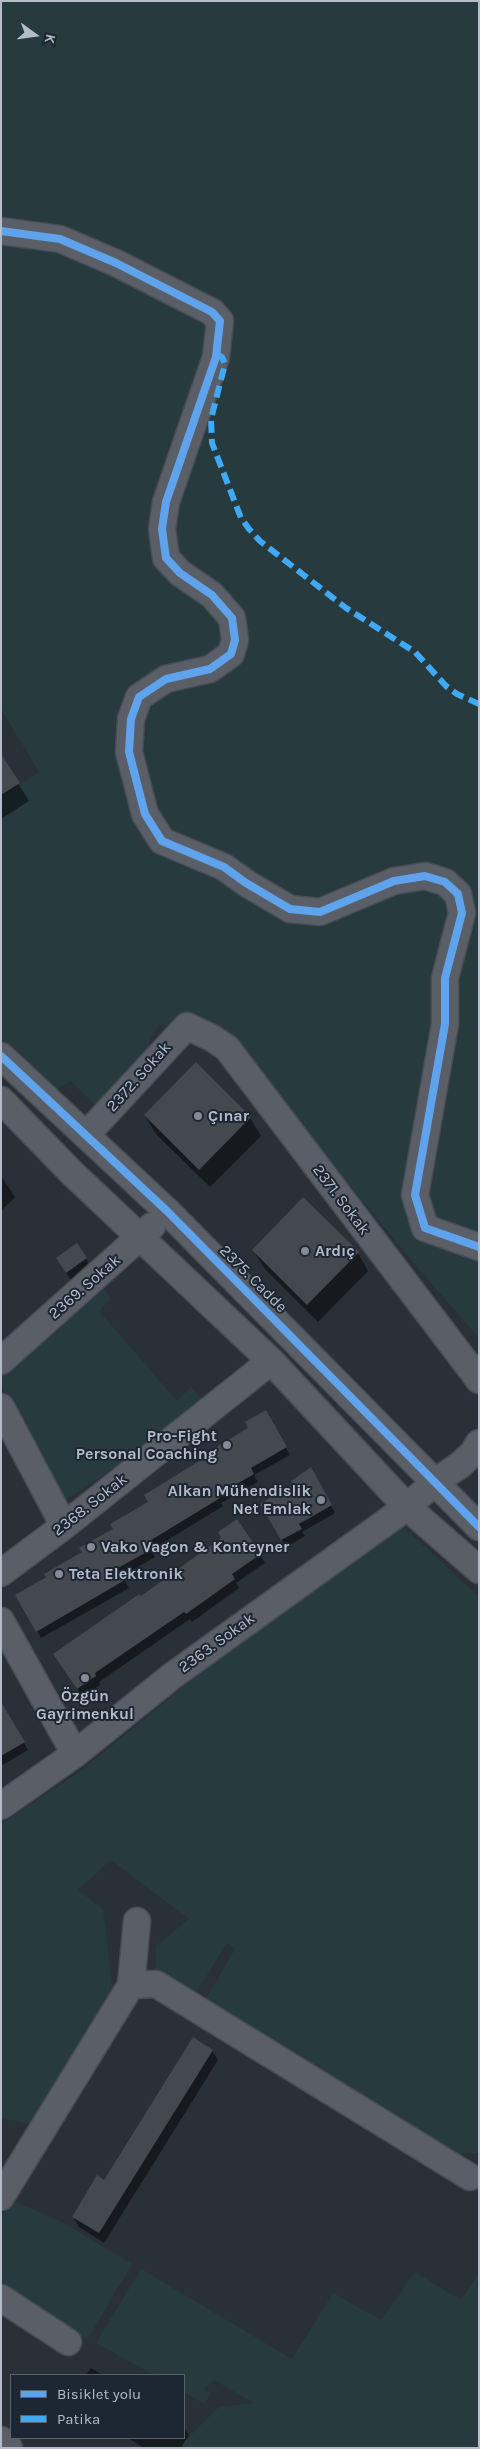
<!DOCTYPE html>
<meta charset="utf-8">
<style>
body{margin:0}
#map{position:relative;width:480px;height:2449px;overflow:hidden;background:#2a3038;font-family:Karla,sans-serif}
canvas{display:block}
.frame{position:absolute;inset:0;border:2px solid #b4bcc9;pointer-events:none}
.legend{position:absolute;left:10px;top:2374px;width:175px;height:65px;box-sizing:border-box;background:#1d2633;border:1px solid #59626f;margin:0;padding:6px 9px;list-style:none;font-size:15px;color:#b4bcc9}
.legend li{display:flex;align-items:center;gap:10px;height:25px}
.legend b{width:25px;border:1px solid #59626f}
.north{position:absolute;left:10px;top:10px;width:50px;height:50px;-webkit-text-stroke:4px #1d2633;paint-order:stroke;rotate:104deg;font-size:14px;font-weight:700;line-height:20px;text-align:center;color:#b4bcc9}
.north::after{content:'';display:block;margin:auto;width:18px;height:22px;background:#b4bcc9;clip-path:polygon(50% 0,100% 100%,50% 72%,0 100%)}
</style>
<div id="map">
<canvas width="480" height="2449"></canvas>
<div class="frame"></div>
<ul class="legend">
<li><b style="height:6px;background:#60a3ed"></b>Bisiklet yolu</li>
<li><b style="height:6px;background:#3fa9f5"></b>Patika</li>
</ul>
<div class="north">K</div>
</div>
<script>
const ctx = document.querySelector('canvas').getContext('2d');
ctx.lineJoin = 'round';
function fillPath(path, color) { ctx.fillStyle = color; ctx.fill(path, 'evenodd'); }
const shape = rows => new Path2D(rows.map(r => 'M' + r).join(''));
function stroke(path, color, width, dash) { ctx.strokeStyle = color; ctx.lineWidth = width; ctx.lineCap = dash ? 'butt' : 'round'; ctx.setLineDash(dash || []); ctx.stroke(path); }
function write(font, color, halo, rows, align = 'center') {
  ctx.font = font + ' Karla,sans-serif'; ctx.lineWidth = 4; ctx.setLineDash([]); ctx.textBaseline = 'middle'; ctx.strokeStyle = halo; ctx.fillStyle = color; for (const [text, x, y, turn = 0] of rows) {
    ctx.save(); ctx.translate(x, y); ctx.rotate((+turn || 0) * Math.PI / 180); ctx.textAlign = isNaN(turn) ? turn : align; if (halo) ctx.strokeText(text, 0, 0); ctx.fillText(text, 0, 0); ctx.restore();
  }
}
fillPath(shape([
 [1,1,479,1,479,1338,421,1272,230,1039,198,1015,167,1027,159,1024,150,1040,148,1052,98,1108,71,1081,54,1091,23,1057,1,1039,1,797,39,772,1,709],
 [104,1289,111,1298,99,1311,177,1401,191,1387,207,1404,98,1479,66,1499,59,1498,55,1496,1,1386,1,1368],
 [399,1523,479,1597,479,2153,458,2153,204,2002,235,1949,227,1943,196,1993,156,1970,156,1946,189,1919,111,1860,78,1890,103,1909,113,1992,30,2124,1,2118,1,1824,85,1768,305,1585],
 [12,2200,64,2223,132,2264,87,2340,10,2294,1,2280,1,2218],
 [141,2269,292,2359,333,2293,381,2320,415,2272,461,2300,479,2273,479,2448,175,2448,183,2443,219,2407,254,2403,214,2380,205,2389,210,2393,205,2404,184,2392,184,2375,154,2375,96,2343]
]), '#273a3e');
fillPath(shape([
 [1,756,29,801,1,819],
 [196,1064,250,1118,261,1136,210,1187,156,1134,145,1116],
 [1,1176,15,1197,1,1211],
 [253,1250,358,1253,368,1271,318,1322,264,1268],
 [86,1259,90,1266,71,1280,62,1266],
 [265,1412,290,1455,254,1475,258,1482,221,1503,223,1506,151,1550,155,1557,122,1576,129,1588,41,1638,17,1595,83,1553,250,1429],
 [310,1469,335,1513,302,1532,305,1536,286,1547,262,1504,295,1485],
 [260,1554,265,1563,236,1583,239,1588,192,1622,190,1619,99,1682,100,1685,83,1697,60,1663,141,1598],
 [1,1703,28,1750,1,1766],
 [212,2050,218,2060,104,2243,79,2227,73,2217],
 [91,2368,103,2375,86,2375],
 [184,2427,189,2435,181,2448,144,2448,128,2438,184,2438]
]), '#0007');
fillPath(shape([
 [1,754,20,783,1,795],
 [196,1062,251,1117,199,1170,144,1115],
 [303,1197,359,1252,307,1305,252,1250],
 [77,1243,87,1258,66,1273,56,1258],
 [266,1410,287,1447,251,1468,254,1474,218,1495,220,1498,148,1542,152,1549,118,1568,125,1580,36,1632,15,1595,46,1577,44,1574,82,1552,79,1548,113,1529,110,1524,148,1502,144,1495,214,1452,213,1449,248,1428,245,1422],
 [311,1467,332,1505,299,1524,302,1529,281,1540,260,1504,293,1484,291,1481],
 [237,1519,261,1554,232,1574,235,1579,186,1614,184,1612,95,1673,96,1676,77,1689,53,1654,139,1594,141,1596,221,1538,218,1532],
 [1,1702,25,1742,1,1756],
 [193,2037,213,2050,99,2233,72,2217,97,2175,104,2180]
]), '#444950');
const minor = shape([
 [1,231,60,239,116,263,212,312,220,321,216,357,166,502,162,529,166,558,180,573,212,595,232,618,235,640,231,654,210,669,166,679,139,697,131,719,129,752,145,814,162,841,224,867,246,883,290,909,320,912,394,881,425,876,445,882,458,894,462,913,445,978,445,1024,415,1195,425,1228,479,1247],
 [1,1056,167,1211,479,1527],
 [1,1100,71,1172,271,1361,407,1507,479,1570],
 [86,1135,187,1026,212,1038,227,1048,479,1380],
 [1,1361,152,1226],
 [1,1407,64,1526],
 [1,1573,64,1526,271,1361],
 [1,1621,75,1754],
 [1,1806,75,1754,172,1676,407,1507,435,1482,460,1465,473,1453,479,1443],
 [131,1985,156,1984,470,2177],
 [1,2197,131,1985,137,1921],
 [1,2298,68,2342],
 [1,2440,9,2448]
]);
stroke(minor, '#484c53', 29);
stroke(minor, '#5a5e66', 26);
stroke(shape([
 [217,354,222,357,225,364,211,419,212,443,241,518,249,529,260,541,346,608,415,652,446,686,457,694,479,704]
]), '#3fa9f5', 6, [12, 6]);
stroke(shape([
 [1,231,60,239,116,263,212,312,220,321,216,357,166,502,162,529,166,558,180,573,212,595,232,618,235,640,231,654,210,669,166,679,139,697,131,719,129,752,145,814,162,841,224,867,246,883,290,909,320,912,394,881,425,876,445,882,458,894,462,913,445,978,445,1024,415,1195,425,1228,479,1247],
 [1,1056,167,1211,479,1527]
]), '#60a3ed', 8);
for (const [x, y, r, color] of [
 [198,1116,5,"#848b96"],
 [305,1251,5,"#848b96"],
 [227,1445,5,"#848b96"],
 [321,1500,5,"#848b96"],
 [91,1547,5,"#848b96"],
 [59,1574,5,"#848b96"],
 [85,1678,5,"#848b96"]
]) { const dot = new Path2D(); dot.arc(x, y, r, 0, 2 * Math.PI); ctx.fillStyle = color; ctx.fill(dot); stroke(dot, '#1d2633', 2); }
write('16px', '#b4bcc9', '#1d2633', [
 ["2372. Sokak",139,1077,-48],
 ["2371. Sokak",341,1200,53],
 ["2375. Cadde",253,1279,45],
 ["2369. Sokak",85,1287,-41],
 ["2368. Sokak",90,1505,-38],
 ["2363. Sokak",217,1643,-36]
]);
write('bold 16px', '#b4bcc9', '#1d2633', [
 ["Çınar",208,1116],
 ["Ardıç",315,1251],
 ["Pro-Fight",217,1436,"right"],
 ["Personal Coaching",217,1454,"right"],
 ["Alkan Mühendislik",311,1491,"right"],
 ["Net Emlak",311,1509,"right"],
 ["Vako Vagon & Konteyner",101,1547],
 ["Teta Elektronik",69,1574],
 ["Özgün",85,1696,"center"],
 ["Gayrimenkul",85,1714,"center"]
], 'left');
</script>
